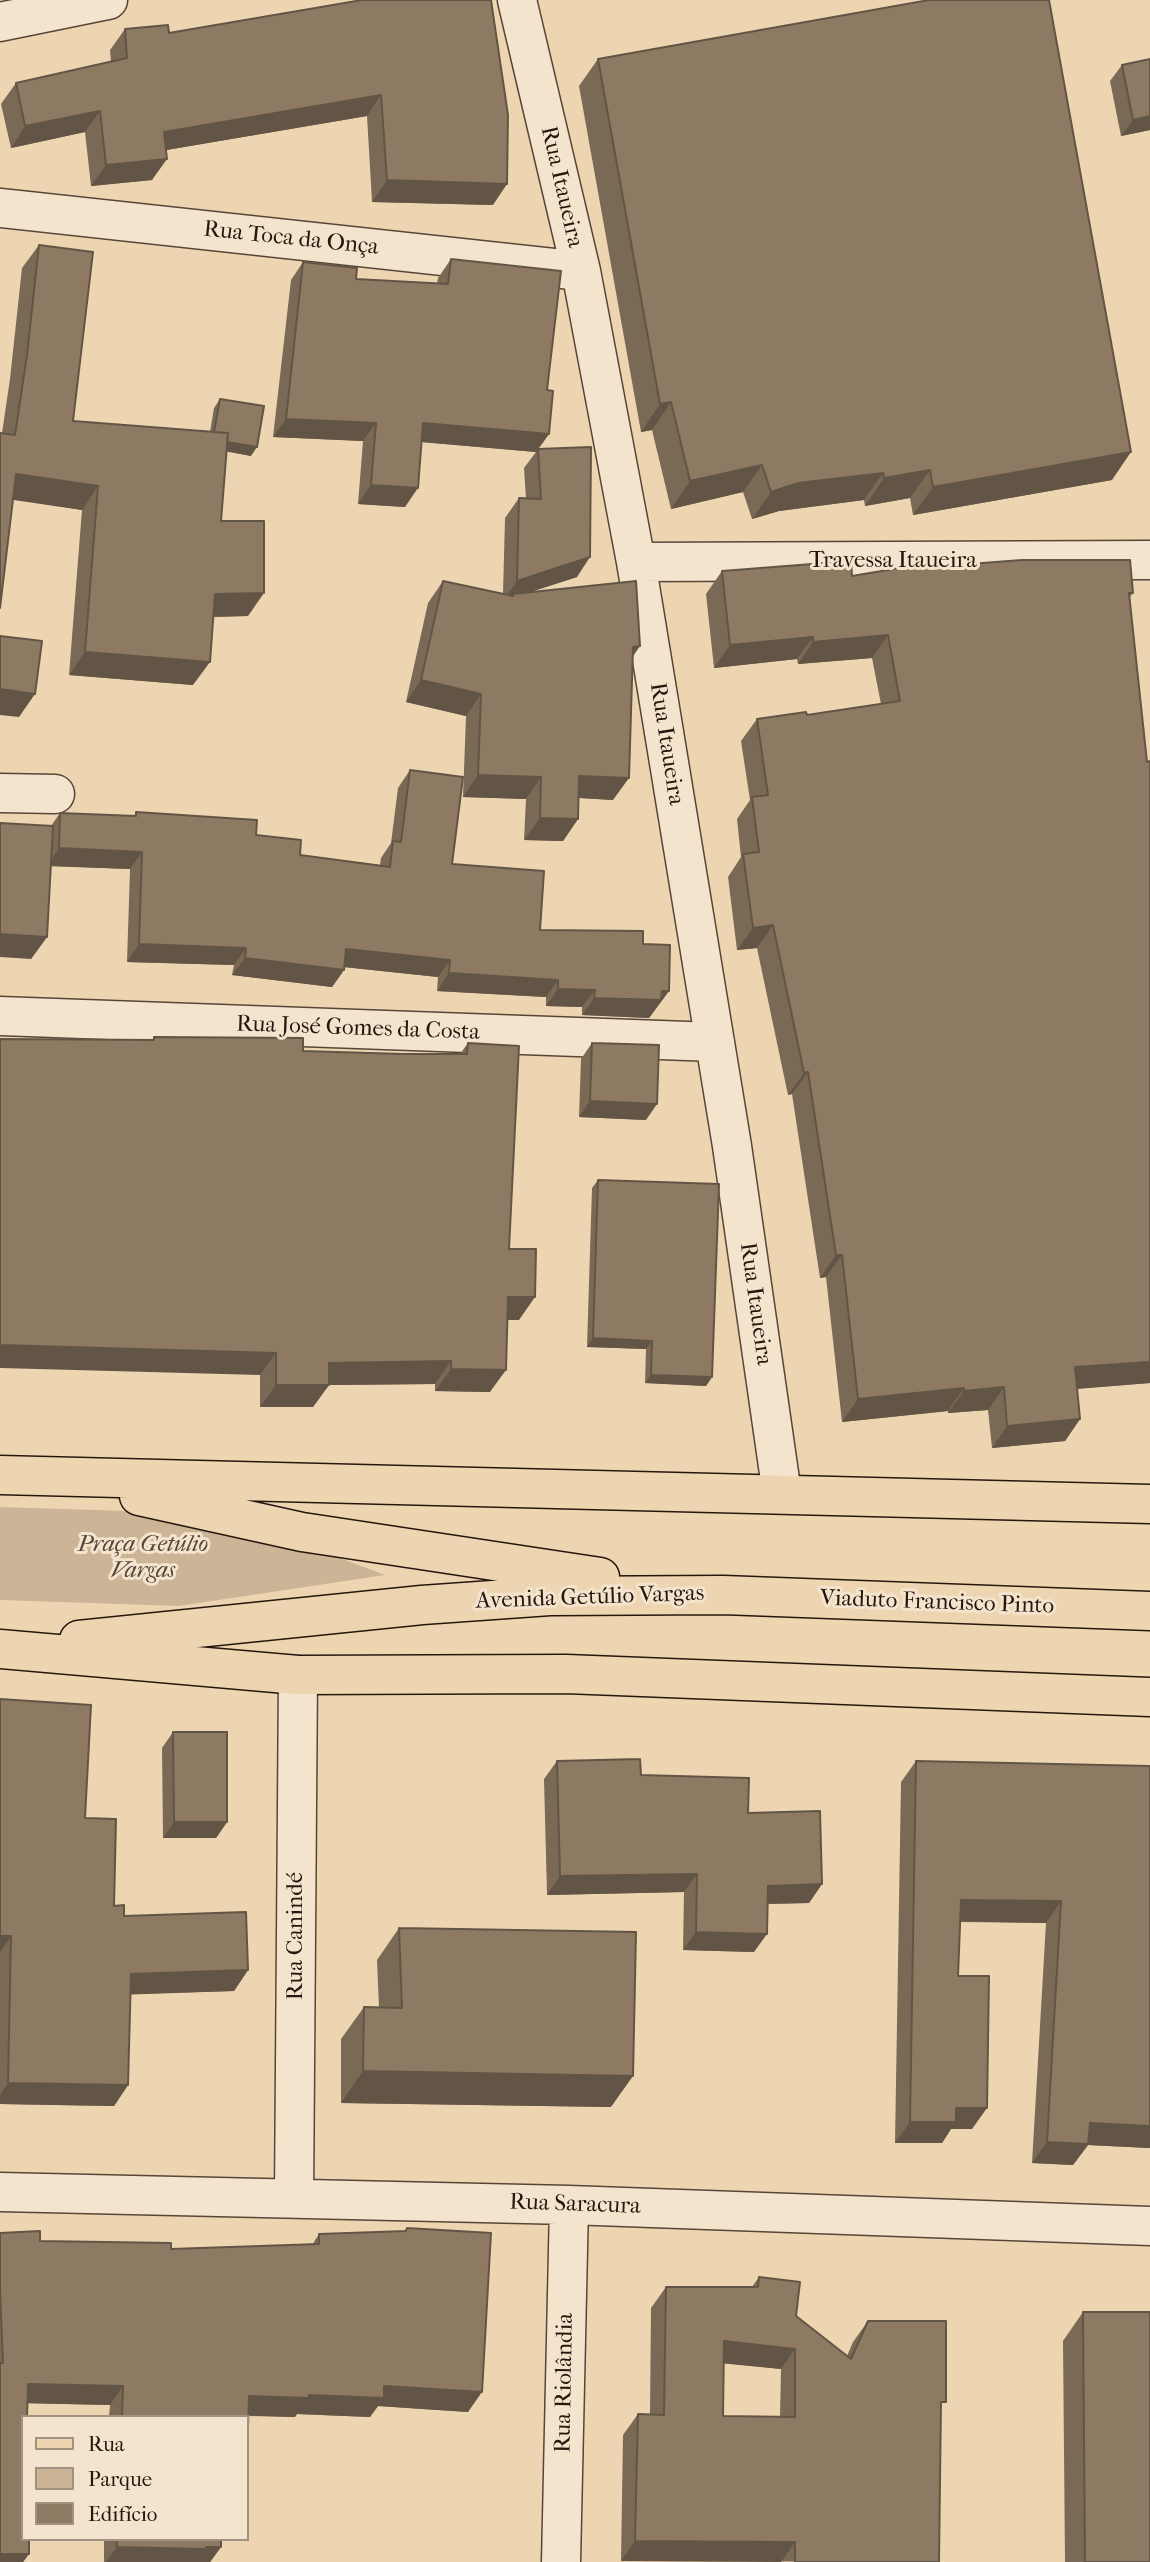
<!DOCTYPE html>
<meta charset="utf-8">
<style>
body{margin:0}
#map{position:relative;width:1150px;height:2562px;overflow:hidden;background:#eed5b2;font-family:"IM FELL French Canon",serif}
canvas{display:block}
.legend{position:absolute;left:21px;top:2415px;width:228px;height:126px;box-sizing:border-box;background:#f4e4cd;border:2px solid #a19281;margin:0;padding:9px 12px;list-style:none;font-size:21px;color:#25170e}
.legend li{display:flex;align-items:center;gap:14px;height:35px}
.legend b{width:35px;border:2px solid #a19281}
</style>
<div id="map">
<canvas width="1150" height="2562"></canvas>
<ul class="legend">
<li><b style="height:9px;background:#eed5b2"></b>Rua</li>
<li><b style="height:19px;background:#ccb596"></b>Parque</li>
<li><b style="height:19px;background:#8e7a63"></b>Edifício</li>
</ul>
</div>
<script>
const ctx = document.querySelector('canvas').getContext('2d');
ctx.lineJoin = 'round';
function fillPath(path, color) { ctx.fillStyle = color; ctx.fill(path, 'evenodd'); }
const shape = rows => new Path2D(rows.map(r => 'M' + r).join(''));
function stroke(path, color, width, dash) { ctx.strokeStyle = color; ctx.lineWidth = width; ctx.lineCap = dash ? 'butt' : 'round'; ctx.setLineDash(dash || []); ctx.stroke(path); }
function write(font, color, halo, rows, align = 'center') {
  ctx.font = font + ' "IM FELL French Canon",serif'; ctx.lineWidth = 6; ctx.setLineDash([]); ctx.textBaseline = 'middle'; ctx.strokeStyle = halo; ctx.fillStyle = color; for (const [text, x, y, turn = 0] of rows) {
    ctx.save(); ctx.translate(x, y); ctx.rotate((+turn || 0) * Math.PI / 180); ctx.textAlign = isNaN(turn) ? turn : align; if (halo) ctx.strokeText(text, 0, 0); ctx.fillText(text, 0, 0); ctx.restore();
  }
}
fillPath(shape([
 [0,1507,223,1514,385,1575,179,1606,0,1600]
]), '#ccb596');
const minor = shape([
 [517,0,581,271,636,562,732,1146,782,1494],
 [0,22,108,0],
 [0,208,581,271],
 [636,562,1150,560],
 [0,793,55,794],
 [0,1016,715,1042],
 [0,2192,569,2205,1150,2226],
 [294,2197,298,1675],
 [561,2562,569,2205]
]);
const primary = shape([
 [0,1475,1150,1504],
 [139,1496,302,1532,600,1577],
 [79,1640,422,1605,550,1596,723,1595,1150,1611],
 [0,1649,298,1675,566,1674,1150,1697]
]);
stroke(minor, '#574637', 41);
stroke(primary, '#25170e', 41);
stroke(minor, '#f4e4cd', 38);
stroke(primary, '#eed5b2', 38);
fillPath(shape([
 [362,0,493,205,372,202,367,116,166,150,152,180,91,186,85,132,11,148,1,104,16,83,111,62,110,50,125,29,169,33],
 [598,59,1112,480,913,515,910,498,865,506,864,500,779,511,752,519,743,492,671,509,652,430,641,432,579,86],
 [1122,65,1150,130,1121,136,1110,81],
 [39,245,73,421,210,432,214,408,220,399,251,456,227,451,221,521,248,616,213,617,193,685,69,675,82,510,13,499,2,433,10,379,22,268],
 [451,259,547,390,549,434,538,449,577,577,530,592,633,657,613,800,579,798,578,819,563,841,524,840,526,799,463,797,466,716,406,702,428,603,443,581,503,594,505,518,519,498,526,499,524,468,536,452,421,442,405,507,358,504,363,441,273,437,291,280,303,262,356,279,437,284,438,278],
 [930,567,1133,593,1129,598,1150,1383,1077,1389,1080,1419,1065,1441,992,1448,988,1410,948,1413,948,1411,842,1422,826,1277,820,1278,792,1094,788,1095,757,948,737,950,728,877,741,857,737,819,750,800,741,741,757,719,807,715,881,704,872,658,798,664,797,659,714,668,706,594,722,571,852,576],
 [410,770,452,864,540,930,643,944,669,991,649,1018,582,1015,582,1007,546,1006,546,997,437,991,438,977,344,967,344,970,332,987,232,975,234,965,127,962,130,869,51,866,47,937,31,959,51,826,60,813,134,816,136,812,256,835,300,855,380,865,381,858,391,843,398,788],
 [154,1037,303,1051,403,1054,460,1054,468,1043,509,1249,519,1320,507,1320,490,1392,435,1391,435,1384,329,1385,313,1407,260,1407,260,1375,152,1040],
 [592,1043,646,1120,579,1117,581,1059],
 [598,1180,712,1377,706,1386,645,1383,646,1349,587,1347,592,1188],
 [0,1699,85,1818,114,1906,124,1916,248,1970,234,1991,130,1994,128,2085,114,2106,0,2104],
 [173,1732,227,1822,216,1838,163,1838,162,1748],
 [557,1761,641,1775,748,1813,822,1884,809,1903,768,1904,754,1952,683,1950,684,1892,547,1895,544,1779],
 [916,1761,1150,1766,1150,2148,1088,2145,1073,2165,1032,2163,1046,1923,960,1922,958,1976,972,2129,951,2129,942,2143,895,2143,901,1782],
 [399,1928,611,2107,341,2103,341,2039,364,2007,379,2008,377,1960],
 [407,2228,468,2412,378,2406,370,2417,297,2414,295,2417,249,2416,248,2427,247,2429,247,2417,109,2417,110,2405,27,2403,23,2417,23,2539,29,2554,23,2562,0,2562,0,2233,40,2241,171,2249,312,2245,319,2234,404,2231],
 [759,2277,796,2316,847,2356,853,2342,868,2321,941,2410,939,2562,621,2561,623,2435,638,2414,650,2414,651,2308,666,2287,752,2287],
 [723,2363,781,2369,780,2417,723,2416],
 [1083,2312,1150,2562,1065,2562,1063,2341],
 [104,2539,221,2539,221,2547,210,2562,104,2562]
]), '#7a6955');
fillPath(shape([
 [381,95,367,116,149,153,164,132],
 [100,111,85,132,11,148,25,126],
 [1150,116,1150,130,1121,136,1133,120],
 [167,159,152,180,91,186,106,165],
 [387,180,507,184,493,205,372,202],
 [671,402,652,430,641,432,660,404],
 [286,419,376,423,363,441,273,437],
 [423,423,549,434,536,452,410,441],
 [213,440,257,447,251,456,207,448],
 [1131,452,1112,480,913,515,933,487],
 [762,465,743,492,671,509,690,481],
 [930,470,910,498,865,506,884,478],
 [883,473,864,500,779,511,752,519,771,492,798,483],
 [16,474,98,486,82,510,0,498],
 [371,485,418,488,405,507,358,504],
 [590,557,577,577,512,598,513,594,509,599,503,601,517,581],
 [264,593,248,616,199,617,215,594],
 [888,635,872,658,798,664,813,642],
 [813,637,797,659,714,668,730,645],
 [640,646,625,668,633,647],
 [85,652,210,662,193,685,69,675],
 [421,680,481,694,466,716,406,702],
 [0,689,35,694,19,717,0,715],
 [478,775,541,777,526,799,463,797],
 [579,776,629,778,613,800,564,797],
 [540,818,578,819,563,841,524,840],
 [59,848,142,852,130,869,47,866],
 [773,925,757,948,737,950,753,928],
 [0,934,47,937,31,959,0,957],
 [139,944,246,948,234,965,127,962],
 [346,949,450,960,438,977,334,966],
 [245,958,344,970,332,987,232,975],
 [449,973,558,980,546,997,437,991],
 [558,989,595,990,582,1007,546,1006],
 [662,991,669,991,649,1018,582,1015,594,998],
 [808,1072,792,1094,788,1095,804,1073],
 [590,1101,657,1104,646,1120,579,1117],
 [836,1255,842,1255,826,1277,820,1278],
 [508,1297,535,1297,519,1320,492,1320],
 [593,1338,652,1341,646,1349,587,1347],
 [0,1345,276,1353,260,1375,0,1368],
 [451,1361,435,1384,329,1385,313,1407,260,1407,276,1385,329,1363],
 [1150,1362,1150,1383,1060,1390,1075,1367],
 [451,1369,506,1370,490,1392,435,1391],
 [651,1375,712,1377,706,1386,645,1383],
 [1004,1387,988,1410,948,1413,964,1391],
 [964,1388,948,1411,842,1422,858,1399],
 [1080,1419,1065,1441,992,1448,1007,1426],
 [174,1822,227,1822,216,1838,163,1838],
 [697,1874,684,1892,547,1895,560,1876],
 [822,1884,809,1903,755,1904,768,1886],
 [961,1900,1061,1901,1046,1923,946,1921],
 [696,1932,767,1934,754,1952,683,1950],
 [0,1936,11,1936,0,1952],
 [248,1970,234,1991,116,1995,131,1974],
 [363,2071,633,2076,611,2107,341,2103],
 [8,2083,128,2085,114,2106,0,2104,0,2095],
 [956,2108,987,2108,972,2129,951,2129,942,2143,895,2143,910,2122],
 [1090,2123,1150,2126,1150,2148,1088,2145,1073,2165,1032,2163,1047,2142],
 [724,2341,795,2349,781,2369,709,2362],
 [28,2384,123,2386,110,2405,15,2403],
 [384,2386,482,2392,468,2412,378,2406,370,2417,297,2414,295,2417,236,2415,249,2396],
 [635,2541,795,2542,781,2562,621,2561],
 [117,2547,221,2547,210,2562,106,2562],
 [0,2554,29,2554,23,2562,0,2562]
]), '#635545');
const building = shape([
 [362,0,491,0,508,115,507,184,387,180,381,95,164,132,167,159,106,165,100,111,25,126,16,83,127,58,125,29,168,25,169,33,362,0],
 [929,0,1049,0,1131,452,933,487,930,470,884,478,883,473,798,483,771,492,762,465,690,481,671,402,660,404,598,59,929,0],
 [1150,59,1150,116,1133,120,1122,65,1150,59],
 [39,245,93,252,73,421,228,433,221,521,264,521,264,593,215,594,210,662,85,652,98,486,16,474,0,608,0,433,15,435,27,355,39,245],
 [451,259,561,271,547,390,553,391,549,434,423,423,418,488,371,485,376,423,286,419,303,262,357,268,356,279,448,284,451,259],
 [220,399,264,406,257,447,227,442,228,433,214,432,220,399],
 [591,447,590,557,517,581,519,498,541,499,538,449,591,447],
 [1022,560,1130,560,1133,593,1129,593,1147,762,1150,761,1150,1362,1075,1367,1080,1419,1007,1426,1004,1387,964,1391,964,1388,858,1399,842,1255,836,1255,808,1072,804,1073,773,925,753,928,743,854,759,852,752,797,768,795,757,719,806,712,807,715,900,701,888,635,813,642,813,637,730,645,722,571,851,561,852,576,929,563,930,567,1022,560],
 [443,581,513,596,513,594,636,581,640,646,633,647,629,778,579,776,578,819,540,818,541,777,478,775,481,694,421,680,443,581],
 [0,636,42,641,35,694,0,689,0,636],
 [410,770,463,777,452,864,544,871,540,930,643,931,643,944,670,945,669,991,662,991,661,1000,594,998,595,990,558,989,558,980,449,973,450,960,346,949,344,970,245,958,246,948,139,944,142,852,59,848,60,813,136,816,136,812,257,820,256,835,301,840,300,855,390,867,393,841,401,842,410,770],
 [0,823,53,826,47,937,0,934,0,823],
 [154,1037,303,1038,303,1051,403,1054,467,1054,468,1043,519,1046,509,1249,536,1249,535,1297,508,1297,506,1370,451,1369,451,1361,329,1363,329,1385,276,1385,276,1353,0,1345,0,1039,154,1040,154,1037],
 [592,1043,659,1045,657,1104,590,1101,592,1043],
 [598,1180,719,1184,712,1377,651,1375,652,1341,593,1338,598,1180],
 [0,1699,91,1705,85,1818,116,1819,114,1906,124,1905,124,1916,246,1912,248,1970,131,1974,128,2085,8,2083,11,1936,0,1936,0,1699],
 [173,1732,227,1732,227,1822,174,1822,173,1732],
 [640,1759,641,1775,749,1778,748,1813,820,1811,822,1884,768,1886,767,1934,696,1932,697,1874,560,1876,557,1761,640,1759],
 [916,1761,1150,1766,1150,2126,1090,2123,1088,2144,1047,2142,1061,1901,961,1900,958,1976,989,1976,987,2108,956,2108,956,2122,910,2122,916,1761],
 [399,1928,636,1932,633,2076,363,2071,364,2007,402,2008,399,1928],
 [407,2228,491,2233,482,2392,384,2386,384,2398,309,2395,309,2398,249,2396,248,2427,247,2427,247,2417,122,2417,123,2386,28,2384,27,2417,23,2417,23,2539,29,2539,29,2554,0,2554,0,2363,3,2363,0,2290,0,2233,40,2231,40,2241,171,2243,171,2249,319,2244,319,2234,406,2231,407,2228],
 [759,2277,800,2282,796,2316,851,2359,868,2321,946,2321,946,2402,941,2402,939,2562,795,2562,795,2542,635,2541,638,2414,664,2415,666,2287,758,2287,759,2277],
 [724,2341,795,2349,795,2417,723,2416,724,2341],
 [1083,2312,1150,2312,1150,2562,1085,2562,1083,2312],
 [117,2539,221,2539,221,2547,206,2547,205,2549,117,2547,117,2539]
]);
fillPath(building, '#8e7a63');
stroke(building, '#635545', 2);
write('23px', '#25170e', '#f4e4cd', [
 ["Rua Itaueira",561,187,77],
 ["Rua Toca da Onça",291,239,6],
 ["Travessa Itaueira",893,561],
 ["Rua Itaueira",666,744,81],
 ["Rua José Gomes da Costa",358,1029,2],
 ["Rua Itaueira",755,1304,82],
 ["Avenida Getúlio Vargas",590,1598,-2],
 ["Viaduto Francisco Pinto",937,1603,2],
 ["Rua Canindé",296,1936,-90],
 ["Rua Saracura",575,2205,2],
 ["Rua Riolândia",565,2383,-89]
]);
write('italic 23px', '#574637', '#f4e4cd', [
 ["Praça Getúlio",143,1545],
 ["Vargas",143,1571]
]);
</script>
